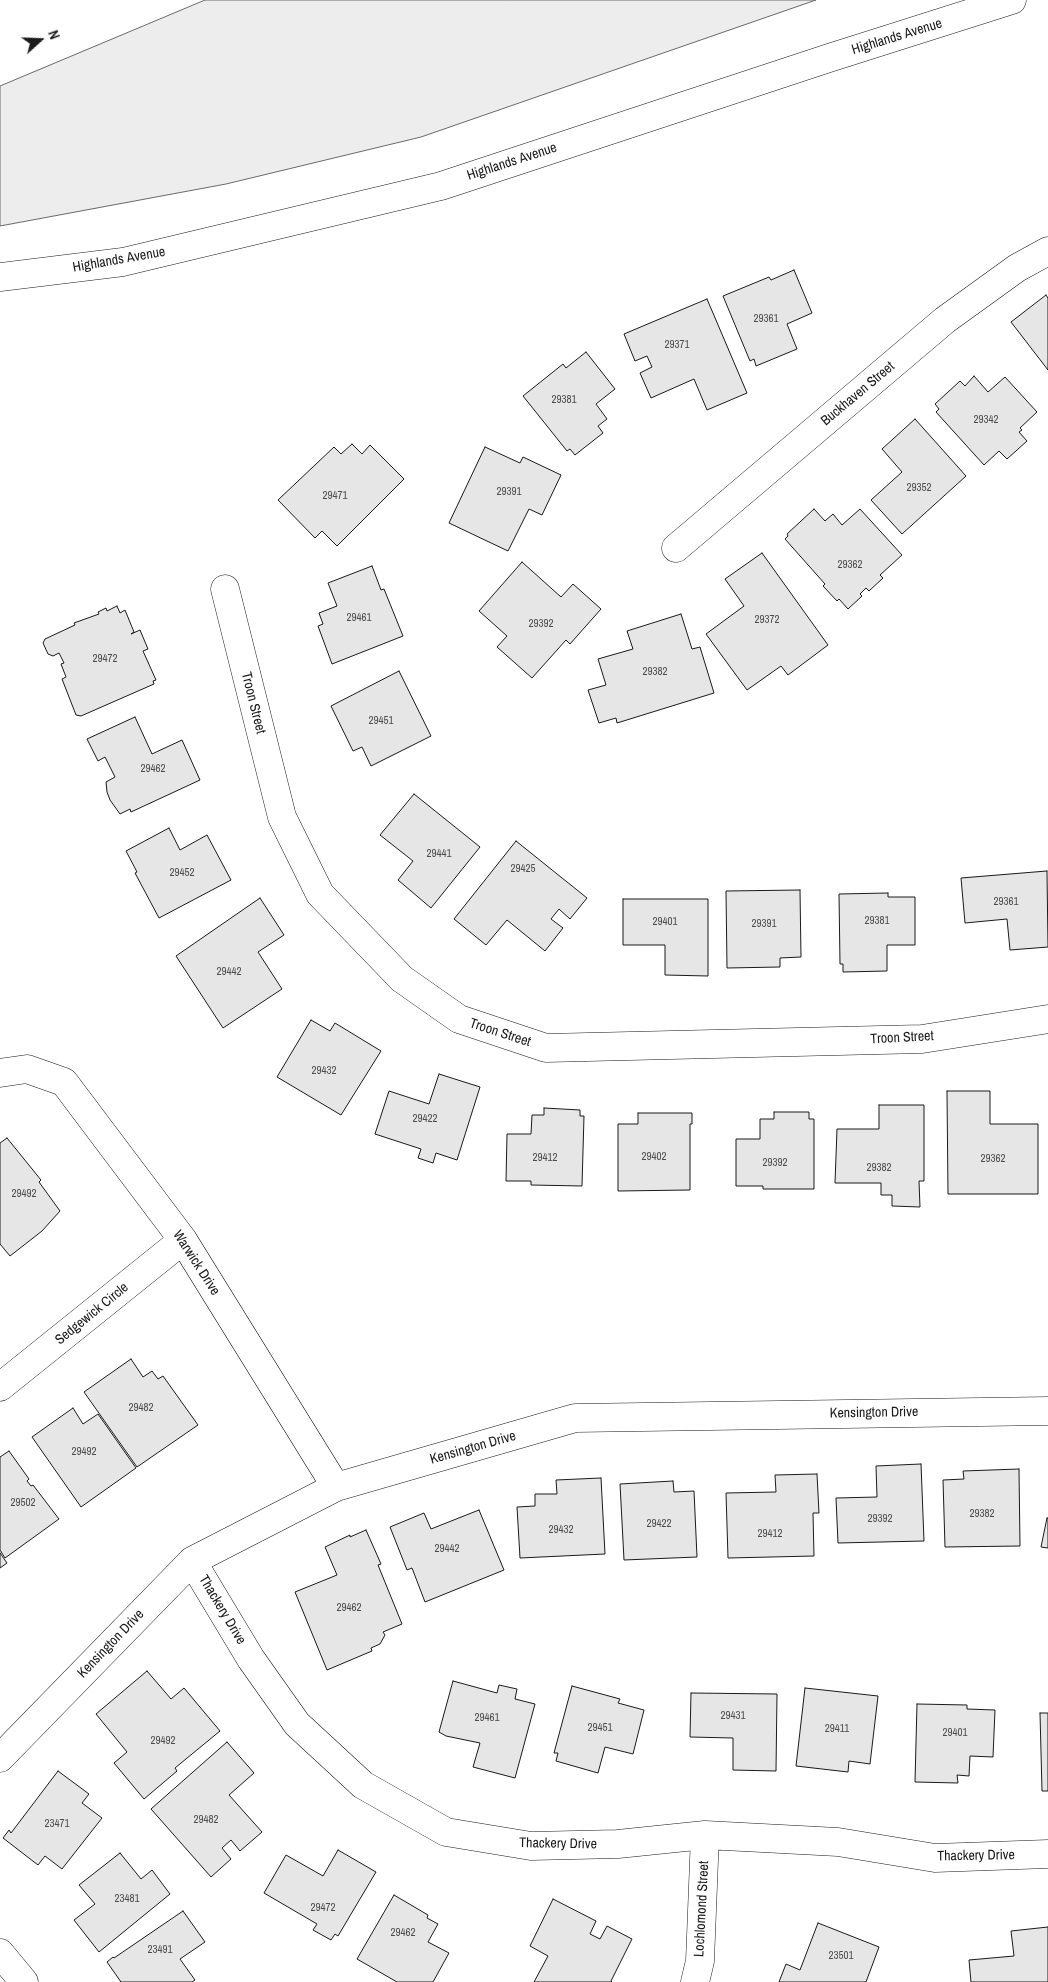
<!DOCTYPE html>
<style>
body{margin:0}
#map{position:relative;width:1048px;height:1982px;overflow:hidden;background:#fff;font-family:"Archivo Narrow",sans-serif}
canvas{display:block}
.north{position:absolute;left:15px;top:15px;width:50px;height:50px;-webkit-text-stroke:4px #fff;paint-order:stroke;rotate:70deg;font-size:14px;font-weight:700;line-height:20px;text-align:center;color:#1a1a1a}
.north::after{content:'';display:block;margin:auto;width:18px;height:22px;background:#1a1a1a;clip-path:polygon(50% 0,100% 100%,50% 72%,0 100%)}
</style>
<div id="map">
<canvas width="1048" height="1982"></canvas>
<div class="north">N</div>
</div>
<script>
const ctx = document.querySelector('canvas').getContext('2d');
ctx.lineJoin = 'round';
function fillPath(path, color) { ctx.fillStyle = color; ctx.fill(path, 'evenodd'); }
const shape = rows => new Path2D(rows.map(r => 'M' + r).join(''));
function stroke(path, color, width, dash) { ctx.strokeStyle = color; ctx.lineWidth = width; ctx.lineCap = dash ? 'butt' : 'round'; ctx.setLineDash(dash || []); ctx.stroke(path); }
function write(font, color, halo, rows, align = 'center') {
  ctx.font = font + ' "Archivo Narrow",sans-serif'; ctx.lineWidth = 4; ctx.setLineDash([]); ctx.textBaseline = 'middle'; ctx.strokeStyle = halo; ctx.fillStyle = color; for (const [text, x, y, turn = 0] of rows) {
    ctx.save(); ctx.translate(x, y); ctx.rotate((+turn || 0) * Math.PI / 180); ctx.textAlign = isNaN(turn) ? turn : align; if (halo) ctx.strokeText(text, 0, 0); ctx.fillText(text, 0, 0); ctx.restore();
  }
}
const green = shape([
 [205,0,816,0,421,137,226,184,0,226,0,86,205,0]
]);
fillPath(green, '#ededed');
stroke(green, '#6a6a6a', 1);
const building = shape([
 [794,270,812,313,787,324,797,349,756,366,754,359,750,361,723,296,769,277,771,280,794,270],
 [1046,295,1048,298,1048,370,1011,322,1046,295],
 [707,299,747,393,707,410,694,379,651,398,640,373,652,367,647,356,635,361,624,334,707,299],
 [586,352,615,389,596,404,607,419,598,426,603,433,575,455,570,449,567,451,523,396,563,364,566,368,586,352],
 [974,376,988,392,1005,377,1037,412,1020,428,1022,430,1019,432,1027,441,1007,459,999,451,984,465,936,412,939,409,935,404,960,381,965,386,974,376],
 [915,419,966,476,902,534,871,500,902,472,882,449,915,419],
 [352,444,362,454,370,445,404,479,337,546,322,531,315,538,278,500,334,447,341,454,352,444],
 [485,447,520,463,523,457,561,475,542,515,529,509,508,551,449,523,485,447],
 [814,509,825,521,833,514,842,525,860,509,902,555,880,575,883,578,869,591,866,588,860,594,862,596,848,609,839,599,837,601,823,586,825,584,785,539,788,536,787,534,814,509],
 [762,553,828,645,788,675,781,666,747,690,706,634,744,606,725,579,762,553],
 [522,562,561,597,573,584,601,609,570,644,566,640,532,678,497,647,507,636,479,611,522,562],
 [372,566,381,590,384,589,403,636,332,664,318,626,323,624,319,613,337,606,328,583,372,566],
 [117,606,120,613,125,610,134,632,131,634,140,630,148,649,143,651,156,680,153,681,154,684,81,716,76,715,62,679,66,677,61,664,64,663,59,653,53,656,48,654,43,643,45,639,75,625,74,623,99,614,98,612,106,608,107,611,117,606],
 [681,614,692,649,700,647,714,693,617,723,616,718,599,723,588,690,606,685,598,659,633,649,627,631,681,614],
 [399,671,431,736,371,766,362,747,353,751,331,706,399,671],
 [135,717,152,754,182,740,200,780,131,812,130,809,120,814,110,800,107,792,106,782,115,777,105,757,98,761,87,739,135,717],
 [414,794,480,847,431,908,398,880,413,861,380,835,414,794],
 [169,828,180,850,207,835,231,880,159,918,135,873,137,872,126,851,169,828],
 [516,841,587,898,570,919,559,909,551,919,563,928,545,951,507,920,486,945,454,919,516,841],
 [1047,871,1048,947,1010,950,1007,919,965,923,961,878,1047,871],
 [800,890,801,957,780,958,780,967,727,968,726,891,800,890],
 [888,893,888,897,915,897,915,945,887,945,887,971,843,972,843,964,840,964,839,894,888,893],
 [260,898,284,935,258,952,282,989,223,1028,176,956,260,898],
 [623,899,708,899,708,976,665,975,665,945,623,945,623,899],
 [311,1020,330,1031,335,1023,381,1051,341,1115,277,1077,311,1020],
 [439,1074,480,1087,457,1160,436,1153,433,1163,418,1158,421,1149,375,1134,389,1091,429,1104,439,1074],
 [947,1091,990,1091,990,1124,1038,1124,1038,1194,948,1194,947,1091],
 [879,1105,924,1105,924,1181,919,1181,920,1207,892,1206,892,1195,881,1195,881,1183,835,1183,837,1129,879,1129,879,1105],
 [544,1108,580,1110,580,1116,584,1116,582,1186,531,1185,531,1181,506,1181,507,1134,531,1134,532,1115,544,1115,544,1108],
 [774,1112,809,1112,809,1119,814,1119,814,1189,763,1189,763,1186,736,1186,736,1139,760,1139,760,1119,774,1119,774,1112],
 [638,1113,692,1113,692,1124,690,1124,690,1190,618,1191,618,1124,638,1124,638,1113],
 [7,1138,41,1180,39,1182,60,1211,42,1231,10,1256,0,1244,0,1143,7,1138],
 [131,1359,143,1377,152,1371,158,1379,163,1376,198,1425,137,1467,84,1392,131,1359],
 [73,1408,83,1424,98,1414,136,1468,81,1507,32,1437,73,1408],
 [9,1451,29,1479,27,1481,31,1486,33,1485,59,1519,5,1558,0,1550,0,1457,9,1451],
 [921,1464,924,1541,838,1543,836,1498,877,1497,876,1466,921,1464],
 [1019,1469,1020,1546,945,1547,943,1480,964,1479,963,1471,1019,1469],
 [817,1474,819,1513,813,1513,814,1556,728,1558,726,1493,776,1492,775,1475,817,1474],
 [601,1478,605,1554,520,1558,517,1507,535,1506,535,1494,557,1494,556,1480,601,1478],
 [673,1481,674,1492,694,1491,697,1557,624,1560,620,1484,673,1481],
 [479,1510,504,1570,425,1602,412,1568,407,1570,390,1527,424,1513,431,1529,479,1510],
 [1047,1518,1048,1518,1048,1548,1041,1547,1047,1518],
 [366,1530,381,1564,378,1565,402,1624,383,1632,385,1635,380,1644,371,1648,372,1651,327,1670,295,1592,337,1575,325,1547,350,1535,350,1537,366,1530],
 [0,1553,7,1563,0,1568,0,1553],
 [147,1671,171,1699,184,1688,220,1731,175,1768,177,1771,144,1799,114,1763,127,1752,96,1714,147,1671],
 [453,1681,497,1693,499,1685,517,1689,515,1699,535,1704,515,1778,473,1767,480,1743,446,1736,439,1732,453,1681],
 [572,1686,620,1699,618,1703,644,1710,633,1754,605,1747,598,1773,556,1761,558,1753,554,1753,572,1686],
 [805,1688,878,1696,870,1764,849,1761,848,1772,796,1766,805,1688],
 [691,1693,777,1694,776,1771,733,1770,733,1738,690,1737,691,1693],
 [917,1704,967,1705,967,1709,995,1710,993,1757,970,1756,969,1776,957,1775,958,1783,915,1782,917,1704],
 [1040,1713,1048,1713,1048,1791,1042,1791,1040,1713],
 [227,1742,254,1773,229,1795,262,1832,240,1851,231,1840,222,1848,231,1859,211,1877,151,1809,227,1742],
 [58,1771,89,1794,82,1803,102,1818,62,1869,45,1856,38,1865,3,1838,9,1830,11,1833,58,1771],
 [338,1850,376,1872,338,1936,335,1934,331,1940,313,1930,317,1924,264,1893,286,1855,323,1876,338,1850],
 [120,1853,141,1879,152,1870,170,1894,99,1952,74,1920,95,1904,79,1885,120,1853],
 [394,1895,428,1915,427,1918,438,1924,428,1942,449,1953,433,1982,397,1982,357,1959,394,1895],
 [553,1899,596,1921,590,1934,600,1939,607,1926,632,1939,611,1981,612,1982,534,1982,548,1956,530,1946,553,1899],
 [183,1911,205,1942,180,1959,195,1980,192,1982,121,1982,107,1962,113,1957,114,1958,183,1911],
 [818,1923,879,1947,866,1982,779,1982,786,1964,800,1970,818,1923],
 [1048,1927,1048,1982,971,1982,969,1960,1014,1956,1011,1931,1048,1927]
]);
fillPath(building, '#e6e6e6');
stroke(building, '#1a1a1a', 1);
const street = shape([
 [676,548,945,320,1017,268,1048,251],
 [225,589,282,817,320,894,402,979,459,1019,546,1048,922,1039,1048,1019],
 [0,1073,27,1069,64,1082,183,1240,336,1487],
 [0,1387,183,1240],
 [192,1561,251,1659,297,1724,363,1785,446,1832,531,1846,618,1844,705,1835,838,1842,935,1858,1048,1854],
 [0,1758,192,1561,336,1487,575,1418,1048,1411],
 [0,1953,24,1982],
 [695,1982,700,1961,705,1835]
]);
const secondary = shape([
 [0,277,123,262,441,186,829,58,1012,0]
]);
stroke(street, '#1a1a1a', 29);
stroke(secondary, '#1a1a1a', 29);
stroke(street, '#fff', 28);
stroke(secondary, '#fff', 28);
write('11px', '#4d4d4d', null, [
 ["29361",766,319],
 ["29371",677,345],
 ["29381",564,400],
 ["29342",986,420],
 ["29352",919,488],
 ["29391",509,492],
 ["29471",335,496],
 ["29362",850,565],
 ["29461",359,618],
 ["29372",767,620],
 ["29392",541,624],
 ["29472",105,659],
 ["29382",655,672],
 ["29451",381,721],
 ["29462",153,769],
 ["29441",439,854],
 ["29425",523,869],
 ["29452",182,873],
 ["29361",1006,902],
 ["29381",877,921],
 ["29401",665,922],
 ["29391",764,924],
 ["29442",229,972],
 ["29432",324,1071],
 ["29422",425,1119],
 ["29402",654,1157],
 ["29412",545,1158],
 ["29362",993,1159],
 ["29392",775,1163],
 ["29382",879,1168],
 ["29492",24,1194],
 ["29482",141,1408],
 ["29492",84,1452],
 ["29502",23,1503],
 ["29382",982,1514],
 ["29392",880,1519],
 ["29422",659,1524],
 ["29432",561,1530],
 ["29412",770,1534],
 ["29442",447,1549],
 ["29462",349,1608],
 ["29431",733,1716],
 ["29461",487,1718],
 ["29451",600,1728],
 ["29411",837,1729],
 ["29401",955,1733],
 ["29492",163,1741],
 ["29482",206,1820],
 ["23471",57,1824],
 ["23481",127,1899],
 ["29472",323,1908],
 ["29462",403,1933],
 ["23491",160,1950],
 ["23501",841,1956]
]);
write('14px', '#1a1a1a', '#fff', [
 ["Highlands Avenue",897,37,-17],
 ["Highlands Avenue",512,162,-18],
 ["Highlands Avenue",119,260,-10],
 ["Buckhaven Street",858,394,-40],
 ["Troon Street",253,703,76],
 ["Troon Street",500,1033,18],
 ["Troon Street",902,1038,-3],
 ["Warwick Drive",196,1263,57],
 ["Sedgewick Circle",92,1314,-39],
 ["Kensington Drive",874,1413,-1],
 ["Kensington Drive",473,1448,-16],
 ["Thackery Drive",222,1610,59],
 ["Kensington Drive",111,1644,-46],
 ["Thackery Drive",558,1844,1],
 ["Thackery Drive",976,1856,-1],
 ["Lochlomond Street",702,1909,-87]
]);
</script>
